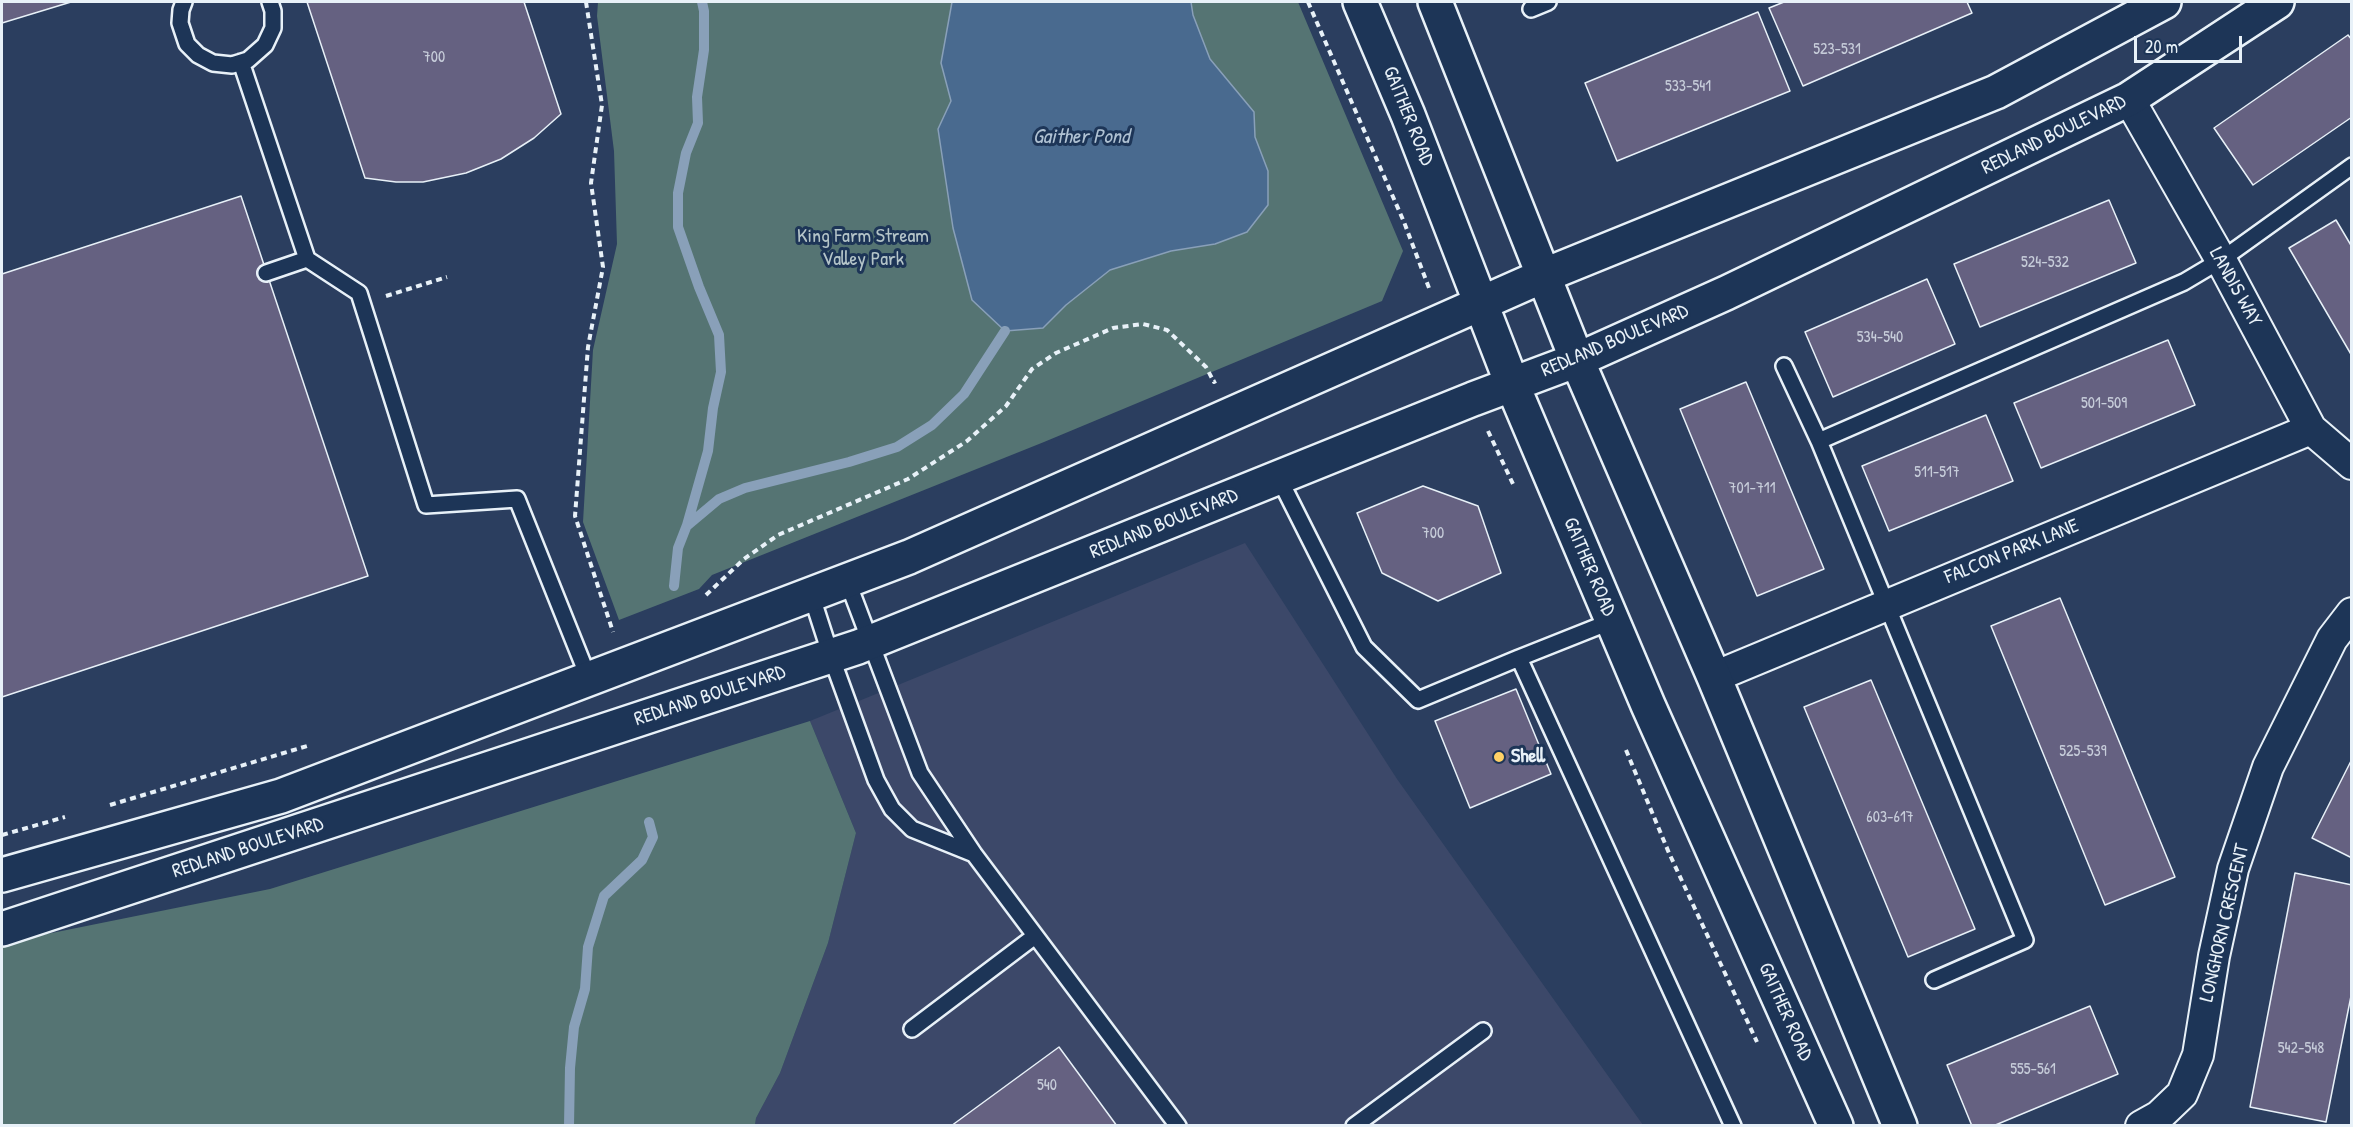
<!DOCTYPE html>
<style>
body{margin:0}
#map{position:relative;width:2353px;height:1127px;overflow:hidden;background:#2b3e5f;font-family:"Patrick Hand",sans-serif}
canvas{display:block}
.frame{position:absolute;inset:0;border:3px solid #e8f1f8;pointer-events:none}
.scale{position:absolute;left:2134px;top:36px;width:108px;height:27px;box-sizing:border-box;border:3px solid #e8f1f8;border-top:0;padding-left:8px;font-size:18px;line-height:21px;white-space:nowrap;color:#e8f1f8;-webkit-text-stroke:4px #1d3557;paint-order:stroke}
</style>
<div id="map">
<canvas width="2353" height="1127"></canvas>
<div class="frame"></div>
<div class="scale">20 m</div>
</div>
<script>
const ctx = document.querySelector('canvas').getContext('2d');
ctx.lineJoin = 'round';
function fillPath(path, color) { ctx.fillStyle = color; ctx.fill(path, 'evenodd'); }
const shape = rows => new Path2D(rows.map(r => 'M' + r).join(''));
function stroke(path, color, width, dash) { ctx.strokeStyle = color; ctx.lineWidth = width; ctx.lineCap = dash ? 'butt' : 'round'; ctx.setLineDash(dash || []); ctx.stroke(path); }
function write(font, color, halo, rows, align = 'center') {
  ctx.font = font + ' "Patrick Hand",sans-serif'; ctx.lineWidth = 6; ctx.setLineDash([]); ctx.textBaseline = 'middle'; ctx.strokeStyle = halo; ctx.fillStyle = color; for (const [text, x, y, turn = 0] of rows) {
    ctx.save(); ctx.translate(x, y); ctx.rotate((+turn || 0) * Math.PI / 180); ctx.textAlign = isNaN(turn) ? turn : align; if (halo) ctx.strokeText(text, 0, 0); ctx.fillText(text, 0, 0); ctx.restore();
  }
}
fillPath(shape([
 [1245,543,1397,779,1643,1125,755,1126,756,1118,780,1073,828,943,856,833,810,721]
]), '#3c4869');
fillPath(shape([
 [598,2,1298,2,1403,251,1382,301,1044,442,712,575,699,589,619,620,583,522,593,350,617,244,614,151,597,16],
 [810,721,856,833,828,943,780,1073,756,1118,755,1125,2,1126,2,943,270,889]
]), '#557473');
const water = shape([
 [952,2,1191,2,1193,15,1210,59,1254,112,1255,137,1268,171,1268,205,1247,232,1215,244,1171,251,1110,270,1066,305,1043,328,1005,331,972,300,953,228,938,129,951,101,941,63,952,2]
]);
fillPath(water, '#496a8f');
stroke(water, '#89a0b9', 1.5);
stroke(shape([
 [688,525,719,499,745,488,849,462,897,447,932,425,964,394,1005,331],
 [674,586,678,548,687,525,708,451,713,408,721,372,719,335,699,287,678,227,678,193,686,153,698,123,697,97,704,50,704,11,702,2],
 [569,1126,570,1068,574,1027,585,989,588,947,604,896,642,860,653,837,649,822]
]), '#89a0b9', 10);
const building = shape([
 [2,2,71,2,2,23,2,2],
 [307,2,524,2,561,114,534,138,501,159,466,173,423,182,396,182,365,178,307,2],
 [1784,2,1967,2,1972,13,1803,86,1769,8,1784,2],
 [1758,12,1790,91,1617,161,1585,83,1758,12],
 [2348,35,2352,40,2352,117,2253,185,2214,128,2348,35],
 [241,196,368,576,2,697,2,274,241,196],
 [2109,200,2136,263,1980,327,1954,264,2109,200],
 [2336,220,2352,247,2352,356,2289,248,2336,220],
 [1927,279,1955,344,1833,397,1805,332,1927,279],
 [2168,340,2195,405,2041,468,2014,403,2168,340],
 [1746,382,1824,569,1757,596,1680,409,1746,382],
 [1986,415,2013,481,1889,531,1862,466,1986,415],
 [1423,486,1478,506,1501,573,1438,601,1382,573,1357,513,1423,486],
 [2060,598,2175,877,2105,905,1991,626,2060,598],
 [1871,680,1975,929,1908,957,1804,707,1871,680],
 [1516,689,1551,774,1470,808,1435,721,1516,689],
 [2352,759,2352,858,2312,838,2352,759],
 [2295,873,2352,885,2352,991,2326,1122,2250,1107,2295,873],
 [2090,1006,2118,1074,1993,1126,1972,1126,1947,1065,2090,1006],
 [1059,1047,1117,1126,951,1126,1059,1047]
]);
fillPath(building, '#656181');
stroke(building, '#e8f1f8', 1.5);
const lane = shape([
 [184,2,181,10,180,23,187,44,198,55,213,63,232,65,248,60,265,45,273,28,273,11,270,2],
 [1531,9,1548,2],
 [241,62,307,259,359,293,426,505,517,499,589,679],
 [266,273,307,259],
 [1784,366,1819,441,2025,940,1934,980],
 [1819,441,2184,282,2221,260,2352,166],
 [1279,478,1364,647,1418,700,1519,658],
 [847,580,920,773,974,854,1178,1126],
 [811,594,831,656,876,780,892,809,912,829,974,854],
 [1612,621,1519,658,1733,1126],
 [912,1029,1035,936],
 [1354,1126,1483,1031]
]);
const street = shape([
 [2129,99,2221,260,2311,429,2352,464],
 [1714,677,2311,429],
 [2141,1126,2159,1116,2182,1094,2198,1055,2214,956,2233,869,2268,767,2332,639,2352,613]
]);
const secondary = shape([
 [1360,2,1408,115,1512,384,1648,705,1836,1126],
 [1435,2,1577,360,1714,677,1900,1126],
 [2,875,281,796,909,557,1545,275,1996,92,2164,2],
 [2,929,858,647,1473,399,1577,360,1726,293,2129,99,2277,2]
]);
stroke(lane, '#e8f1f8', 20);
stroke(street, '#e8f1f8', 34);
stroke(secondary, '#e8f1f8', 38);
stroke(shape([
 [586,2,602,105,591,183,603,267,588,347,575,516,613,632],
 [1308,2,1404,222,1429,288],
 [386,296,447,277],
 [1488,431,1513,484],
 [706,595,744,559,778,535,908,479,967,441,1006,406,1032,369,1056,353,1113,328,1143,324,1167,330,1206,367,1214,382,1216,381],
 [1626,750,1669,853,1757,1042],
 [110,805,307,746],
 [2,835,65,817]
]), '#e8f1f8', 4, [6, 4.5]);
stroke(lane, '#1d3557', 15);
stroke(street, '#1d3557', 30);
stroke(secondary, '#1d3557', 33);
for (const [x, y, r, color] of [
 [1499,757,6,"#ffd166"]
]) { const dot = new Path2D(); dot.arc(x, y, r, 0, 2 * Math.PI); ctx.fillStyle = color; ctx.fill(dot); stroke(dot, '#1d3557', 2); }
write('16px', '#c7cdda', null, [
 ["523-531",1837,50],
 ["700",434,58],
 ["533-541",1688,87],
 ["524-532",2045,263],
 ["534-540",1880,338],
 ["501-509",2104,404],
 ["511-517",1937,473],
 ["701-711",1752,489],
 ["700",1433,534],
 ["525-539",2083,752],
 ["603-617",1890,818],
 ["542-548",2301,1049],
 ["555-561",2033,1070],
 ["540",1047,1086]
]);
write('20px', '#e8f1f8', '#1d3557', [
 ["GAITHER ROAD",1408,116,68],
 ["REDLAND BOULEVARD",2054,135,-26],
 ["LANDIS WAY",2235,287,61],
 ["REDLAND BOULEVARD",1615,341,-23],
 ["REDLAND BOULEVARD",1164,524,-22],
 ["FALCON PARK LANE",2012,552,-22],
 ["GAITHER ROAD",1589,567,67],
 ["REDLAND BOULEVARD",710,696,-18],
 ["REDLAND BOULEVARD",248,848,-18],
 ["LONGHORN CRESCENT",2225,923,-77],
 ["GAITHER ROAD",1785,1012,66]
]);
write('20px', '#b5c5c9', '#1d3557', [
 ["King Farm Stream",863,237],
 ["Valley Park",863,260]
]);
write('bold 20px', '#e8f1f8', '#1d3557', [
 ["Shell",1511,757]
], 'left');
write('italic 21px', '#b0c2d3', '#1d3557', [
 ["Gaither Pond",1081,137]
]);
</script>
